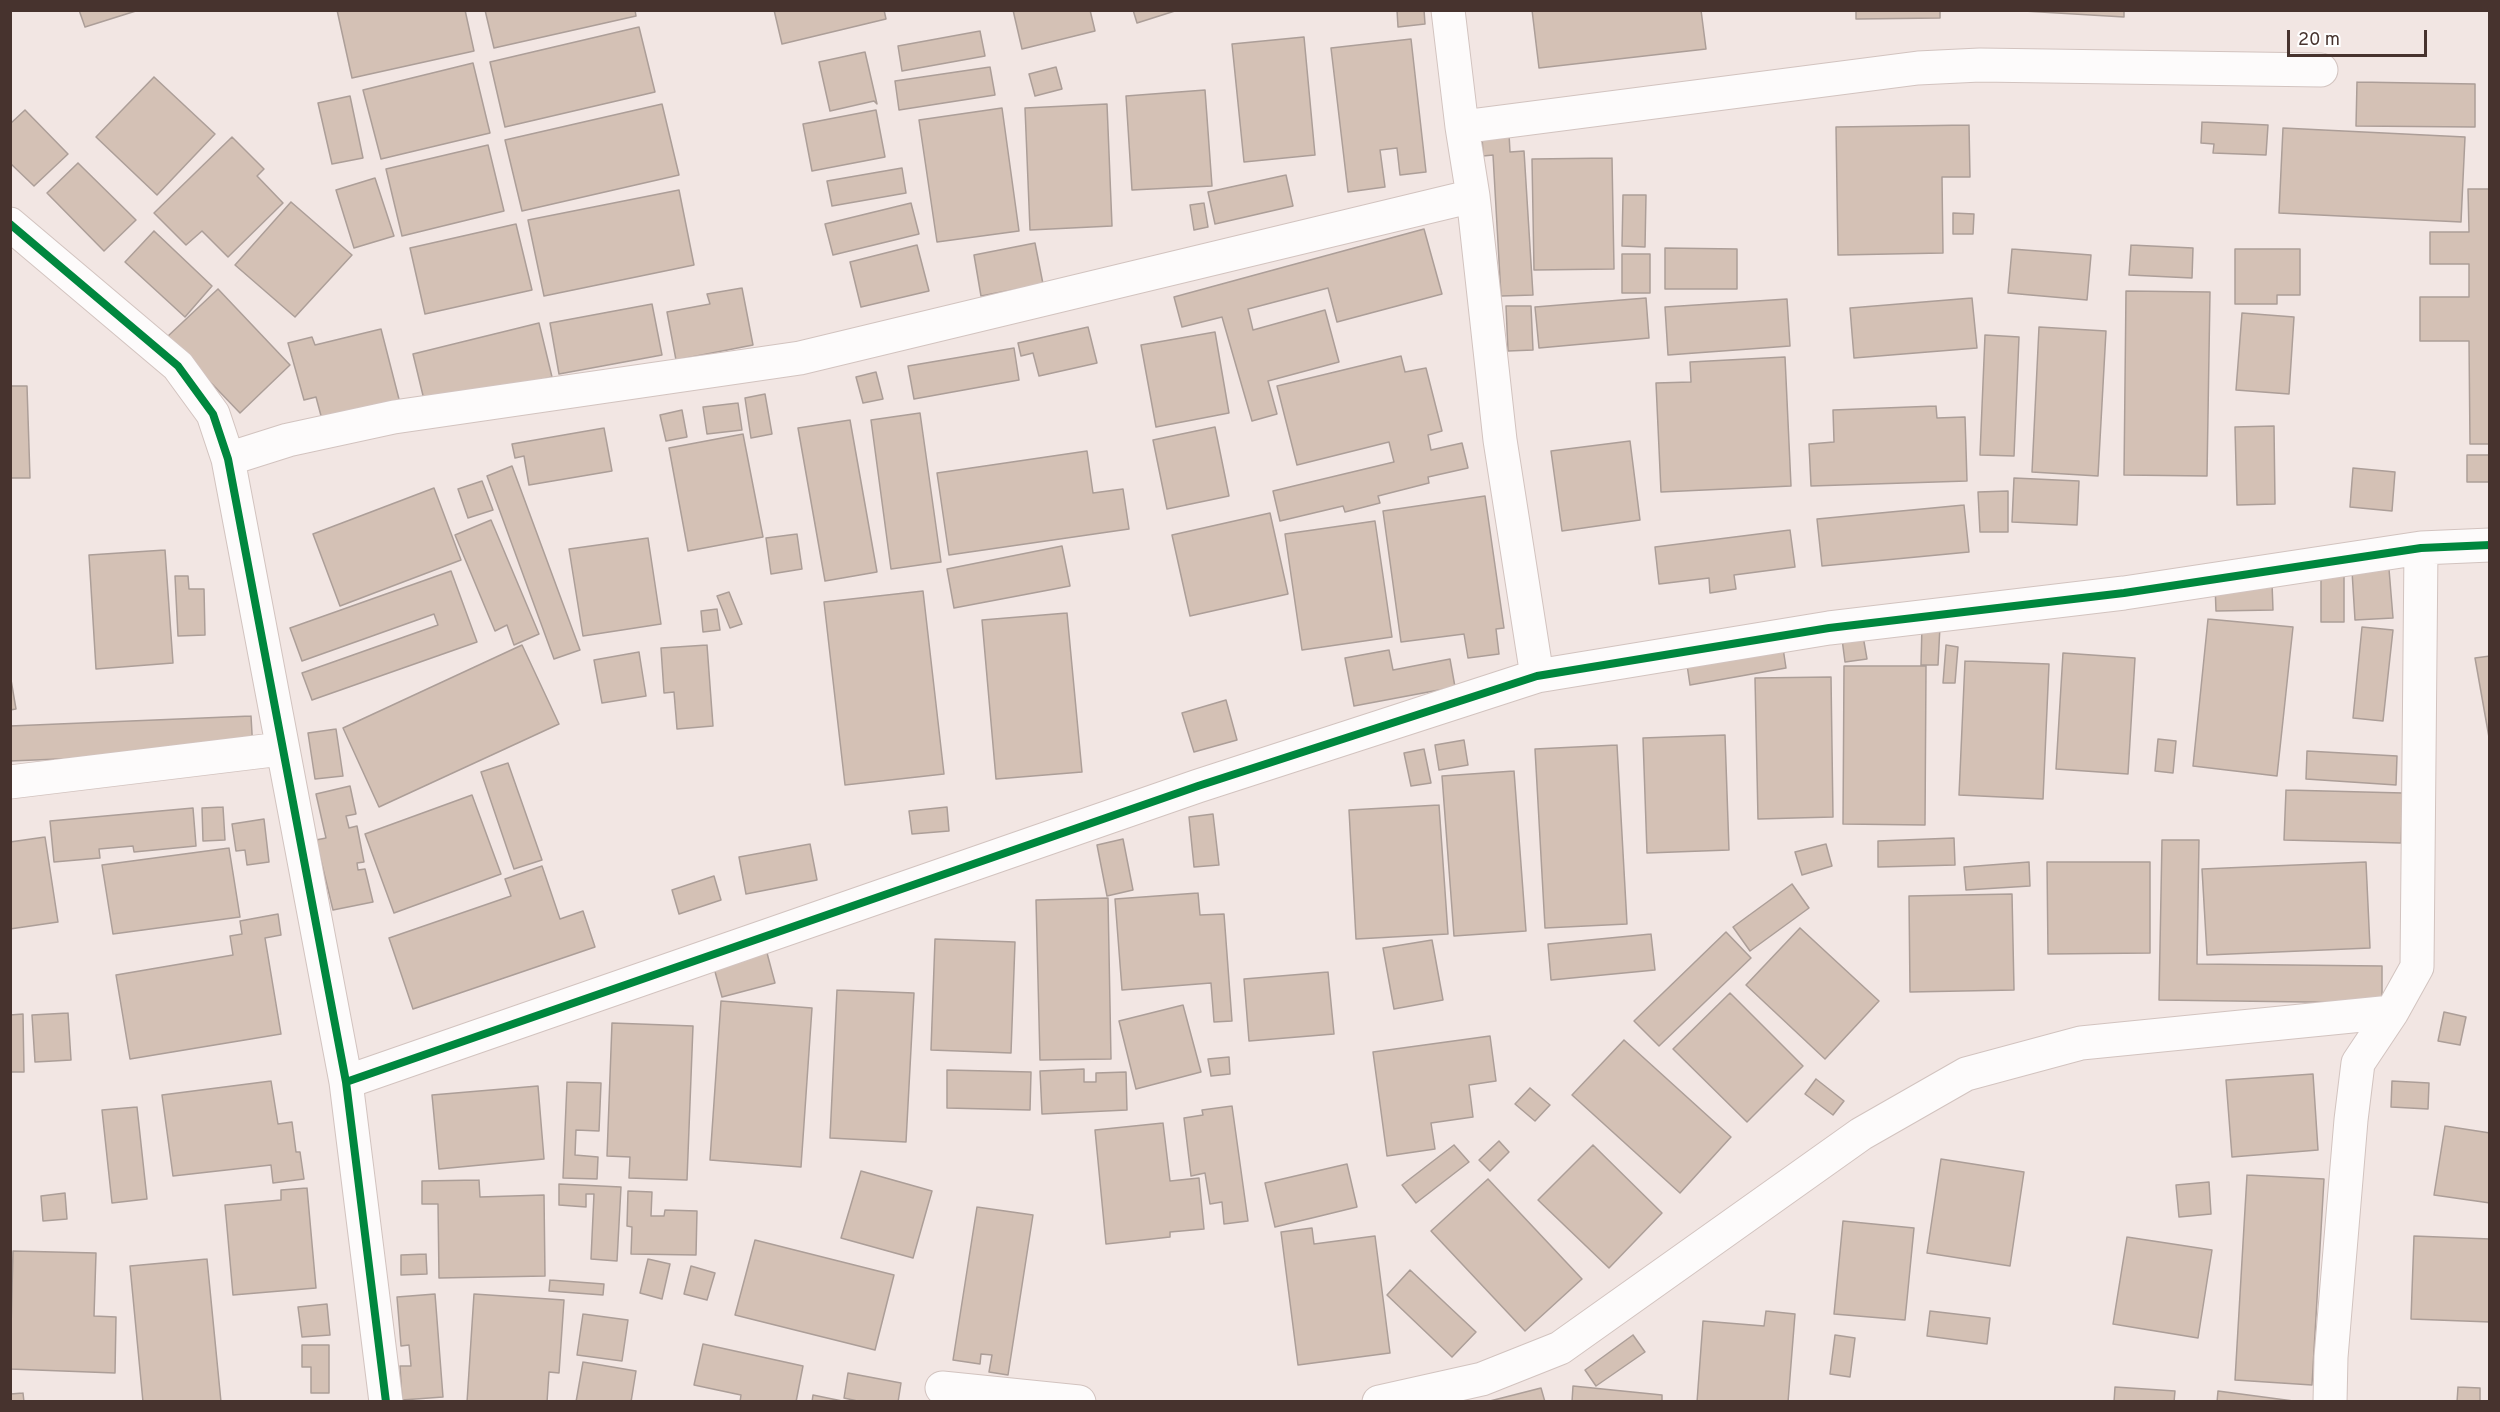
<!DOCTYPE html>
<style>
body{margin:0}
#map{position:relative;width:2500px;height:1412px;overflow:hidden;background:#f2e6e3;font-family:Overpass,sans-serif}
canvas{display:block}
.frame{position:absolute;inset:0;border:12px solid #47332e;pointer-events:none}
.scale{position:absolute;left:2287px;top:30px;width:140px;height:27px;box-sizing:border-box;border:3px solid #47332e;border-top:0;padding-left:8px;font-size:18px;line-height:21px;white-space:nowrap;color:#47332e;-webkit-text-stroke:4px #fff;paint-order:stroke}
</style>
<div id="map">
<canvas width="2500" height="1412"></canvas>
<div class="frame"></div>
<div class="scale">20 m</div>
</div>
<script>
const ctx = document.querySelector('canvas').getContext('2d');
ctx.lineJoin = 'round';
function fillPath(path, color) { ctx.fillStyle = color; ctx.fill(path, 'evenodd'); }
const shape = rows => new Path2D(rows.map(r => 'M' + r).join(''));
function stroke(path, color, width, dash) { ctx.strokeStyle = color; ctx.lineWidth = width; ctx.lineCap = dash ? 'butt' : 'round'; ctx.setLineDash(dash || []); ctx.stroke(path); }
const building = shape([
 [79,10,139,10,85,27,79,10],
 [337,10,465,10,474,51,352,78,337,10],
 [485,10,635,10,636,16,494,48,485,10],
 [774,10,884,10,886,19,782,44,774,10],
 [1013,10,1090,10,1095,31,1022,49,1013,10],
 [1133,10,1178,10,1137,23,1133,10],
 [1397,10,1424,10,1425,24,1398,27,1397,10],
 [1532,10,1701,10,1706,49,1539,68,1532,10],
 [1856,10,1940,10,1940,18,1856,19,1856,10],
 [2007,10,2124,10,2124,17,2007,10],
 [639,27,655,92,505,127,490,62,639,27],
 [980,31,985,56,902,71,898,46,980,31],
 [1304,37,1315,155,1244,162,1232,44,1304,37],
 [1411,39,1426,172,1400,175,1397,148,1380,150,1385,187,1348,192,1331,48,1411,39],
 [865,52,877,104,874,101,830,111,819,62,865,52],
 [473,63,490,133,381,159,363,90,473,63],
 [990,67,995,95,899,110,895,81,990,67],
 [1056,67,1062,89,1035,96,1029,74,1056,67],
 [154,77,215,134,157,195,96,137,154,77],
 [2357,82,2475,84,2475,127,2356,126,2357,82],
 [1205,90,1212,186,1132,190,1126,96,1205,90],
 [350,96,363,158,332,164,318,103,350,96],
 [662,104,679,175,522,211,505,140,662,104],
 [1107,104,1112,226,1030,230,1025,108,1107,104],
 [1002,108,1019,231,937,242,919,120,1002,108],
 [25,110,68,154,34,186,10,163,10,124,25,110],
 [876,110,885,157,812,171,803,124,876,110],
 [2202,122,2268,125,2266,155,2213,153,2214,144,2201,143,2202,122],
 [1969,125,1970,177,1942,177,1943,253,1838,255,1836,127,1969,125],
 [2283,128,2465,137,2461,222,2279,213,2283,128],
 [1509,134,1510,152,1524,151,1533,295,1501,296,1493,155,1483,156,1482,136,1509,134],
 [232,137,264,169,257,176,283,203,228,257,202,231,186,245,154,213,232,137],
 [488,145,504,211,402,236,386,169,488,145],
 [1612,158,1614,269,1534,270,1532,159,1612,158],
 [78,163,136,220,104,251,47,193,78,163],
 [902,168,906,193,832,206,827,181,902,168],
 [1286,175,1293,206,1215,224,1208,192,1286,175],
 [375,178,394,236,354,248,336,190,375,178],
 [2468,189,2490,189,2490,444,2470,444,2469,341,2420,341,2420,297,2469,297,2469,264,2430,264,2430,232,2469,232,2468,189],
 [679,190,694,265,544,296,528,220,679,190],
 [1623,195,1646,195,1645,247,1622,246,1623,195],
 [291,202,352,255,295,317,235,265,291,202],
 [911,203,919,234,833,255,825,224,911,203],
 [1204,203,1208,227,1194,230,1190,205,1204,203],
 [1953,213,1974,214,1973,234,1953,234,1953,213],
 [516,224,532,290,425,314,410,248,516,224],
 [1424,229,1442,294,1337,322,1328,288,1248,309,1253,330,1325,310,1339,362,1268,381,1277,414,1252,421,1222,317,1182,327,1174,297,1424,229],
 [154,231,212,286,185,317,125,262,154,231],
 [1035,243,1043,284,981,296,974,255,1035,243],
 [917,245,929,291,861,307,850,262,917,245],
 [2131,245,2193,248,2192,278,2129,275,2131,245],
 [1665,248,1737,249,1737,289,1665,289,1665,248],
 [2012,249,2091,255,2087,300,2008,293,2012,249],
 [2235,249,2300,249,2300,295,2277,295,2277,304,2235,304,2235,249],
 [1622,254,1650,254,1650,293,1622,293,1622,254],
 [742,288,753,345,676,360,667,312,710,304,707,294,742,288],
 [218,289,290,365,240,413,167,337,218,289],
 [2126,291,2210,292,2207,476,2124,475,2126,291],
 [1646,298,1649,338,1539,348,1535,307,1646,298],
 [1972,298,1977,348,1854,358,1850,308,1972,298],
 [1787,299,1790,346,1668,355,1665,307,1787,299],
 [652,304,662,355,559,374,550,323,652,304],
 [1506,306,1531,306,1533,350,1508,351,1506,306],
 [2242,313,2294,317,2289,394,2236,390,2242,313],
 [539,323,552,377,426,408,413,354,539,323],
 [1088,327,1097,363,1039,376,1033,353,1021,356,1018,343,1088,327],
 [2039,327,2106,331,2098,476,2032,472,2039,327],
 [381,329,401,407,324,427,316,397,304,400,288,343,312,337,315,345,381,329],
 [1215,332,1229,413,1156,427,1141,345,1215,332],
 [1985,335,2019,337,2014,456,1980,455,1985,335],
 [1014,348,1019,380,914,399,908,366,1014,348],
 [1401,356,1405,372,1426,368,1442,431,1428,435,1431,450,1462,443,1468,468,1428,477,1429,483,1378,496,1380,503,1345,512,1343,506,1280,521,1273,491,1394,462,1389,442,1297,465,1277,386,1401,356],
 [1785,357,1791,486,1661,492,1656,383,1691,382,1690,362,1785,357],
 [876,372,883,399,863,403,856,377,876,372],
 [10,386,27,386,30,478,10,478,10,386],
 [765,394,772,434,751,438,745,398,765,394],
 [738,403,742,430,707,434,703,407,738,403],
 [1936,406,1937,418,1965,417,1967,481,1811,486,1809,444,1834,442,1833,410,1936,406],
 [682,410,687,437,666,441,660,415,682,410],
 [920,413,941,562,891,569,871,420,920,413],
 [850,420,877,572,825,581,798,428,850,420],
 [2274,426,2275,504,2237,505,2235,427,2274,426],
 [1215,427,1229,496,1167,509,1153,440,1215,427],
 [604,428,612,471,529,485,524,456,515,458,512,444,604,428],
 [743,434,763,537,688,551,669,448,743,434],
 [1630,441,1640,520,1562,531,1551,451,1630,441],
 [1087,451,1093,493,1123,489,1129,529,949,555,937,473,1087,451],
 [2467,455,2490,455,2490,482,2467,482,2467,455],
 [512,466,580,650,554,659,487,476,512,466],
 [2353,468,2395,472,2392,511,2350,507,2353,468],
 [2014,478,2079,481,2077,525,2012,522,2014,478],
 [482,481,493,510,468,518,458,489,482,481],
 [434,488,461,560,340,606,313,534,434,488],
 [2008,491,2008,532,1980,532,1978,492,2008,491],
 [1485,496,1504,628,1496,629,1499,654,1468,658,1464,634,1401,642,1383,511,1485,496],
 [1964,505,1969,552,1822,566,1817,519,1964,505],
 [1270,513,1288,594,1190,616,1172,535,1270,513],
 [491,520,539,634,514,645,507,625,495,631,455,535,491,520],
 [1375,521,1392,637,1302,650,1285,534,1375,521],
 [1790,530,1795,567,1734,575,1736,589,1710,593,1709,578,1659,584,1655,547,1790,530],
 [797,534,802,569,771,574,766,538,797,534],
 [648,538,661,624,583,636,569,549,648,538],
 [1062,546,1070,586,954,608,947,569,1062,546],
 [165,550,173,663,96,669,89,555,165,550],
 [2389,569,2393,618,2355,620,2352,571,2389,569],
 [451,571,477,642,312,700,302,673,438,625,434,614,302,661,290,628,451,571],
 [175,576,188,576,189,589,204,589,205,635,178,636,175,576],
 [2321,576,2344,576,2344,622,2321,622,2321,576],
 [2272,583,2273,610,2216,611,2215,584,2272,583],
 [923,591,944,774,845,785,824,602,923,591],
 [729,592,742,624,730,628,717,596,729,592],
 [717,609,720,630,703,632,701,611,717,609],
 [1067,613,1082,772,996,779,982,620,1067,613],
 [2208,619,2293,627,2277,776,2193,766,2208,619],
 [1922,625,1940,626,1938,665,1921,665,1922,625],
 [2362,627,2393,630,2383,721,2353,718,2362,627],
 [1863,636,1867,659,1845,662,1842,639,1863,636],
 [522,645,559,724,379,807,343,728,522,645],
 [707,645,713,726,677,729,674,692,664,693,661,648,707,645],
 [1946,645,1958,647,1955,683,1943,683,1946,645],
 [1783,648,1786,668,1690,685,1687,665,1783,648],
 [1389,650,1393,670,1450,659,1455,687,1354,706,1345,658,1389,650],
 [639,652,646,696,602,703,594,660,639,652],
 [2063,653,2135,658,2128,774,2056,769,2063,653],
 [2490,656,2490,743,2475,658,2490,656],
 [1965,661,2049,664,2043,799,1959,795,1965,661],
 [1844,666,1926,666,1925,825,1843,824,1844,666],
 [10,674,16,709,10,710,10,674],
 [1831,677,1833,817,1758,819,1755,678,1831,677],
 [1226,700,1237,740,1194,752,1182,713,1226,700],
 [251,716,253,751,10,761,10,726,251,716],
 [336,729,343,776,315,779,308,733,336,729],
 [1725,735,1729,850,1647,853,1643,738,1725,735],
 [2158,739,2176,741,2173,773,2155,771,2158,739],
 [1464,740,1468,765,1439,770,1435,745,1464,740],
 [1617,745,1627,924,1545,928,1535,749,1617,745],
 [1424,749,1431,783,1411,786,1404,753,1424,749],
 [2307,751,2397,756,2396,785,2306,779,2307,751],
 [508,763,542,860,514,869,481,772,508,763],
 [1514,771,1526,931,1454,936,1442,776,1514,771],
 [350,786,356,814,346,816,349,828,357,826,364,862,357,863,358,870,365,869,373,902,333,910,316,840,326,838,316,794,350,786],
 [2286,790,2403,793,2401,843,2284,840,2286,790],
 [472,795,501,874,394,913,365,834,472,795],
 [1439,805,1448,934,1356,939,1349,810,1439,805],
 [223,807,225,840,203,841,202,808,223,807],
 [947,807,949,831,912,834,909,811,947,807],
 [193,808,196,846,134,852,133,846,99,849,100,858,54,862,50,821,193,808],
 [1213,814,1219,865,1194,867,1189,817,1213,814],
 [264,819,269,862,247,865,245,850,236,851,232,824,264,819],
 [45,837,58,922,10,929,10,842,45,837],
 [1954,838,1955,865,1878,867,1878,841,1954,838],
 [1123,839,1133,890,1107,896,1097,845,1123,839],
 [2162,840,2199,840,2197,964,2382,966,2382,1003,2159,1000,2162,840],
 [810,844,817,880,746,894,739,857,810,844],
 [1826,844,1832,866,1802,875,1795,852,1826,844],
 [229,848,240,917,113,934,102,865,229,848],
 [2029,862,2030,886,1966,890,1964,867,2029,862],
 [2047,862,2150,862,2150,953,2048,954,2047,862],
 [2366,862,2370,948,2207,955,2202,869,2366,862],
 [542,866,560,919,583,911,595,947,413,1009,389,938,511,896,505,879,542,866],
 [714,876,721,900,679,914,672,890,714,876],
 [1792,884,1809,908,1750,951,1733,927,1792,884],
 [1198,893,1200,915,1224,914,1232,1021,1214,1022,1211,983,1122,990,1115,899,1198,893],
 [2012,894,2014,990,1910,992,1909,896,2012,894],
 [1108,898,1111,1059,1040,1060,1036,900,1108,898],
 [278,914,281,935,265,938,281,1034,130,1059,116,975,233,955,230,936,242,934,240,921,278,914],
 [1800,928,1879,1001,1825,1059,1746,985,1800,928],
 [1726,932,1751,958,1659,1046,1634,1021,1726,932],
 [1651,934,1655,970,1551,980,1548,944,1651,934],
 [935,939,1015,942,1011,1053,931,1050,935,939],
 [1432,940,1443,1000,1394,1009,1383,948,1432,940],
 [767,953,775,983,722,997,714,968,767,953],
 [1328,972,1334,1034,1249,1041,1244,979,1328,972],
 [837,990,914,993,906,1142,830,1138,837,990],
 [1730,993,1803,1066,1747,1122,1673,1049,1730,993],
 [721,1001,812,1008,801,1167,710,1160,721,1001],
 [1183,1005,1201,1072,1136,1089,1119,1021,1183,1005],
 [2444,1012,2466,1017,2460,1045,2438,1041,2444,1012],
 [68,1013,71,1060,35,1062,32,1015,68,1013],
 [23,1014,24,1072,10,1072,10,1015,23,1014],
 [612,1023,693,1026,687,1180,629,1178,630,1157,607,1156,612,1023],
 [1490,1036,1496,1081,1469,1085,1473,1117,1431,1123,1435,1149,1387,1156,1373,1052,1490,1036],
 [1624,1040,1731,1137,1680,1193,1572,1095,1624,1040],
 [1229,1057,1230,1074,1211,1076,1208,1059,1229,1057],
 [1084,1069,1084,1082,1096,1082,1096,1073,1126,1072,1127,1110,1042,1114,1040,1071,1084,1069],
 [947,1070,1031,1072,1030,1110,947,1108,947,1070],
 [2313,1074,2318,1150,2232,1157,2226,1080,2313,1074],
 [1816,1079,1844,1101,1833,1115,1805,1094,1816,1079],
 [271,1081,278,1124,292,1122,296,1152,300,1152,304,1179,273,1183,271,1165,173,1176,162,1095,271,1081],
 [2392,1081,2429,1083,2428,1109,2391,1107,2392,1081],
 [567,1082,601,1083,599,1131,576,1130,575,1155,598,1157,597,1179,563,1178,567,1082],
 [538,1086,544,1159,439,1169,432,1095,538,1086],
 [1530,1088,1550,1105,1535,1121,1515,1104,1530,1088],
 [1232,1106,1248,1221,1224,1224,1222,1202,1210,1204,1205,1173,1191,1176,1184,1118,1203,1115,1202,1110,1232,1106],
 [137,1107,147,1199,112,1203,102,1110,137,1107],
 [1163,1123,1170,1181,1199,1178,1204,1229,1170,1232,1170,1237,1106,1244,1095,1130,1163,1123],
 [2445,1126,2490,1133,2490,1203,2434,1195,2445,1126],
 [1499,1141,1509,1152,1490,1171,1479,1160,1499,1141],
 [1454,1145,1469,1162,1416,1203,1402,1185,1454,1145],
 [1593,1145,1662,1213,1609,1268,1538,1200,1593,1145],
 [1941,1159,2024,1172,2010,1266,1927,1253,1941,1159],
 [1347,1164,1357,1207,1275,1227,1265,1183,1347,1164],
 [861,1171,932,1191,913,1258,841,1238,861,1171],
 [2247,1175,2324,1179,2312,1385,2235,1380,2247,1175],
 [1488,1179,1582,1279,1525,1331,1431,1231,1488,1179],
 [479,1180,480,1197,544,1195,545,1276,439,1278,438,1204,422,1204,422,1181,479,1180],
 [2209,1182,2211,1214,2179,1217,2176,1185,2209,1182],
 [559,1184,621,1187,617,1261,591,1259,594,1194,586,1194,586,1207,559,1205,559,1184],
 [307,1188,316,1288,233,1295,225,1205,281,1200,281,1190,307,1188],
 [628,1191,652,1192,651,1216,664,1216,665,1210,697,1211,696,1255,631,1254,632,1227,627,1226,628,1191],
 [65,1193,67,1219,43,1221,41,1196,65,1193],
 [977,1207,1033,1215,1008,1375,989,1372,992,1355,981,1354,980,1364,953,1360,977,1207],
 [1843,1221,1914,1228,1905,1320,1834,1314,1843,1221],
 [1312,1228,1314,1244,1375,1236,1390,1353,1298,1365,1281,1232,1312,1228],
 [2414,1236,2490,1239,2490,1322,2411,1319,2414,1236],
 [2127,1237,2212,1250,2198,1338,2113,1324,2127,1237],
 [755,1240,894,1275,875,1350,735,1315,755,1240],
 [13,1251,96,1253,94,1316,116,1317,115,1373,10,1369,13,1251],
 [426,1254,427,1274,401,1275,401,1255,426,1254],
 [207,1259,221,1402,143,1402,130,1266,207,1259],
 [648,1259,670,1264,662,1299,640,1293,648,1259],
 [691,1266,715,1273,707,1300,684,1294,691,1266],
 [1410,1270,1476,1332,1452,1357,1387,1295,1410,1270],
 [550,1280,604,1284,603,1295,549,1291,550,1280],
 [435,1294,443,1397,402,1400,400,1366,411,1366,409,1345,401,1346,397,1297,435,1294],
 [474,1294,564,1300,559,1373,549,1372,547,1402,467,1402,474,1294],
 [327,1304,330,1335,302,1337,298,1307,327,1304],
 [1766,1311,1795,1314,1788,1402,1697,1402,1703,1321,1764,1326,1766,1311],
 [1930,1311,1990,1318,1987,1344,1927,1336,1930,1311],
 [583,1314,628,1320,622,1361,577,1355,583,1314],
 [1633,1335,1645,1352,1596,1386,1585,1370,1633,1335],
 [1835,1335,1855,1338,1850,1377,1830,1374,1835,1335],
 [703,1344,803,1366,796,1402,740,1402,741,1395,694,1385,703,1344],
 [302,1345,329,1345,329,1393,311,1393,311,1367,302,1367,302,1345],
 [583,1362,636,1371,631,1402,576,1402,583,1362],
 [848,1373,901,1383,898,1402,862,1402,844,1398,848,1373],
 [1573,1386,1662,1395,1662,1402,1572,1402,1573,1386],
 [2115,1387,2175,1391,2174,1402,2114,1402,2115,1387],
 [2458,1387,2480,1388,2480,1402,2457,1402,2458,1387],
 [1541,1388,1545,1402,1486,1402,1541,1388],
 [2218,1391,2301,1402,2217,1402,2218,1391],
 [23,1393,24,1402,10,1402,10,1394,23,1393],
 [813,1395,847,1402,812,1402,813,1395]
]);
fillPath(building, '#d4c1b5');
stroke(building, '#ac9e98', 1.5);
const minor = shape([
 [1448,10,1462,127,1473,196,1500,440,1537,676],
 [1462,127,1918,68,1980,65,2321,70],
 [10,224,178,366,213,414,228,459,346,1082,386,1402],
 [228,459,288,440,394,417,800,358,1473,196],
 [10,782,281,749],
 [346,1082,1198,786,1537,676,1829,628,2124,593,2421,548,2490,545],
 [942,1388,1079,1402],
 [1379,1402,1482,1379,1560,1348,1861,1134,1966,1074,2081,1043,2392,1012],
 [2330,1402,2331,1357,2351,1120,2358,1063,2392,1012,2417,967,2421,548]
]);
stroke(minor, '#d2c3bf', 35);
stroke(minor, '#fdfbfb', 33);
stroke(shape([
 [10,224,178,366,213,414,228,459,346,1082,386,1402],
 [346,1082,1198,786,1537,676,1829,628,2124,593,2421,548,2490,545]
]), '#00873e', 8);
</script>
